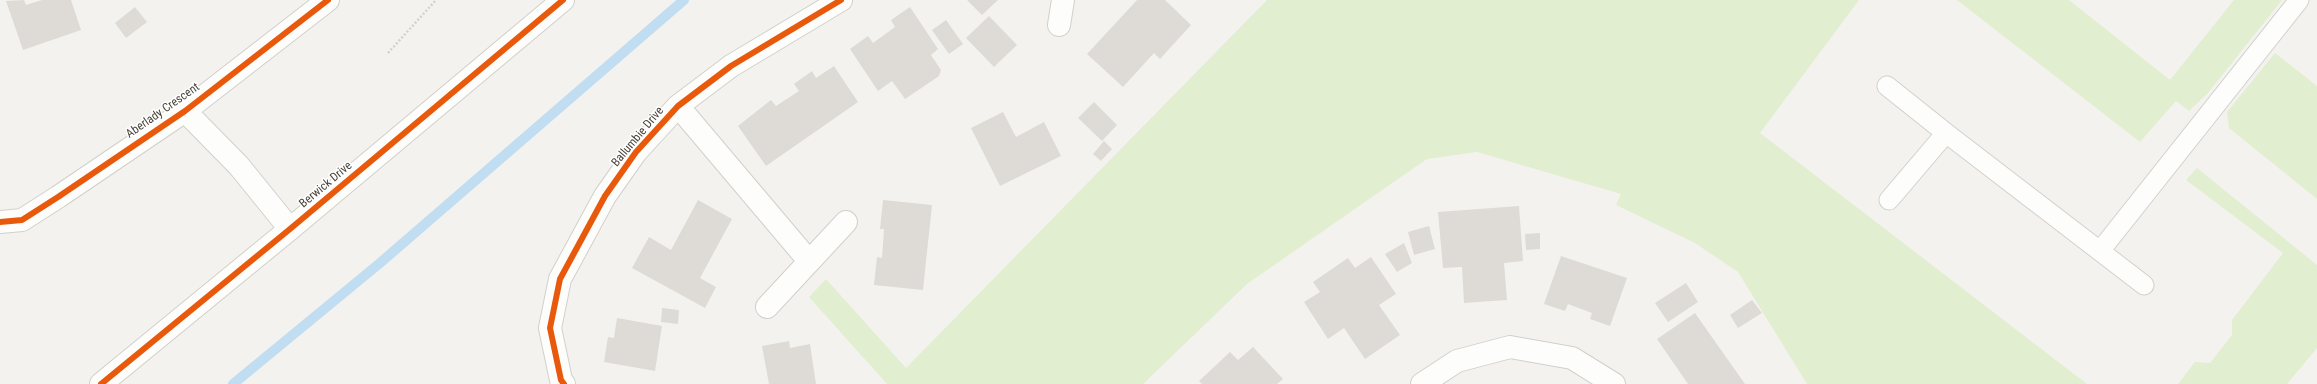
<!DOCTYPE html>
<style>
body{margin:0}
canvas{display:block;background:#f4f2ee}
</style>
<canvas width="2317" height="384"></canvas>
<script>
const ctx = document.querySelector('canvas').getContext('2d');
ctx.lineJoin = 'round';
function fillPath(path, color) { ctx.fillStyle = color; ctx.fill(path, 'evenodd'); }
const shape = rows => new Path2D(rows.map(r => 'M' + r).join(''));
function stroke(path, color, width, dash) { ctx.strokeStyle = color; ctx.lineWidth = width; ctx.lineCap = dash ? 'butt' : 'round'; ctx.setLineDash(dash || []); ctx.stroke(path); }
function write(font, color, halo, rows, align = 'center') {
  ctx.font = font + ' "Roboto Condensed",sans-serif'; ctx.lineWidth = 3; ctx.setLineDash([]); ctx.textBaseline = 'middle'; ctx.strokeStyle = halo; ctx.fillStyle = color; for (const [text, x, y, turn = 0] of rows) {
    ctx.save(); ctx.translate(x, y); ctx.rotate((+turn || 0) * Math.PI / 180); ctx.textAlign = isNaN(turn) ? turn : align; if (halo) ctx.strokeText(text, 0, 0); ctx.fillText(text, 0, 0); ctx.restore();
  }
}
fillPath(shape([
 [1267,0,1859,0,1760,133,2087,384,1807,384,1738,272,1695,243,1616,205,1621,194,1477,152,1427,159,1385,188,1247,284,1143,384,887,384,809,297,826,279,906,368],
 [1957,0,2069,0,2170,80,2234,0,2282,0,2208,93,2189,111,2176,101,2140,142],
 [2275,53,2317,86,2317,199,2229,128,2227,112],
 [2197,168,2317,265,2317,348,2287,384,2178,384,2195,362,2210,363,2232,335,2232,320,2283,253,2186,180]
]), '#e1eecf');
stroke(shape([
 [233,384,380,263,684,0]
]), '#c0ddf1', 10);
fillPath(shape([
 [24,0,26,5,42,0,71,0,81,30,23,50,6,1],
 [967,0,998,0,982,15],
 [1137,0,1165,0,1191,25,1160,59,1154,53,1123,87,1087,54],
 [135,7,147,22,126,38,115,23],
 [910,7,938,49,931,55,941,70,939,76,905,99,892,81,878,91,850,49,868,36,873,43,895,27,891,20],
 [989,16,1017,45,994,67,966,38],
 [946,20,963,44,949,54,932,30],
 [834,66,858,102,766,166,738,126,771,100,776,106,799,91,794,84,812,71,816,78],
 [1094,102,1117,125,1102,141,1078,118],
 [1003,112,1016,137,1044,122,1061,156,1000,186,971,128],
 [1104,141,1112,149,1101,161,1093,154],
 [698,200,732,219,700,278,716,287,705,308,632,268,649,237,671,250],
 [883,200,932,205,923,290,874,285,877,257,882,258,884,229,880,229],
 [1519,206,1523,261,1504,263,1507,300,1464,303,1462,267,1443,268,1438,212],
 [1429,226,1435,249,1414,255,1408,232],
 [1540,233,1540,249,1526,250,1525,234],
 [1404,243,1412,263,1397,272,1385,254],
 [1561,256,1627,278,1610,326,1590,319,1592,313,1568,304,1565,311,1544,304],
 [1371,257,1396,294,1379,305,1400,335,1365,359,1344,328,1328,339,1304,302,1320,292,1313,282,1348,258,1355,268],
 [1686,283,1698,302,1668,322,1655,303],
 [1752,300,1762,313,1738,328,1730,315],
 [662,308,679,310,678,324,661,322],
 [1695,313,1721,350,1745,384,1688,384,1657,339],
 [617,318,662,326,655,371,604,362,608,337,614,338],
 [789,341,790,348,810,344,816,384,769,384,762,346],
 [1253,347,1283,379,1277,384,1202,384,1199,381,1230,352,1238,360]
]), '#dedbd6');
const service = shape([
 [1887,86,1946,133],
 [1889,200,1946,133,2144,285],
 [2100,251,2299,0]
]);
const minor = shape([
 [1059,25,1063,0],
 [678,106,809,261],
 [185,111,239,166,290,229],
 [0,222,22,220,58,197,185,111,328,0],
 [767,307,846,222],
 [564,384,561,380,550,328,560,279,605,196,636,152,678,106,731,66,841,0],
 [1422,384,1457,361,1510,347,1572,358,1614,384]
]);
const tertiary = shape([
 [101,384,290,229,563,0]
]);
stroke(service, '#d2d0cb', 21);
stroke(minor, '#d2d0cb', 24);
stroke(tertiary, '#d2d0cb', 24);
stroke(shape([
 [388,53,436,0]
]), '#d3d2cc', 2.5, [2, 2]);
stroke(service, '#fdfdfc', 19);
stroke(minor, '#fdfdfc', 22);
stroke(tertiary, '#fdfdfc', 22);
stroke(shape([
 [0,222,22,220,58,197,185,111,328,0],
 [101,384,290,229,563,0],
 [564,384,561,380,550,328,560,279,605,196,636,152,678,106,731,66,841,0]
]), '#e8590c', 6);
write('12px', '#4b4439', '#fff', [
 ["Aberlady Crescent",163,111,-35],
 ["Ballumbie Drive",638,137,-50],
 ["Berwick Drive",326,185,-40]
]);
</script>
